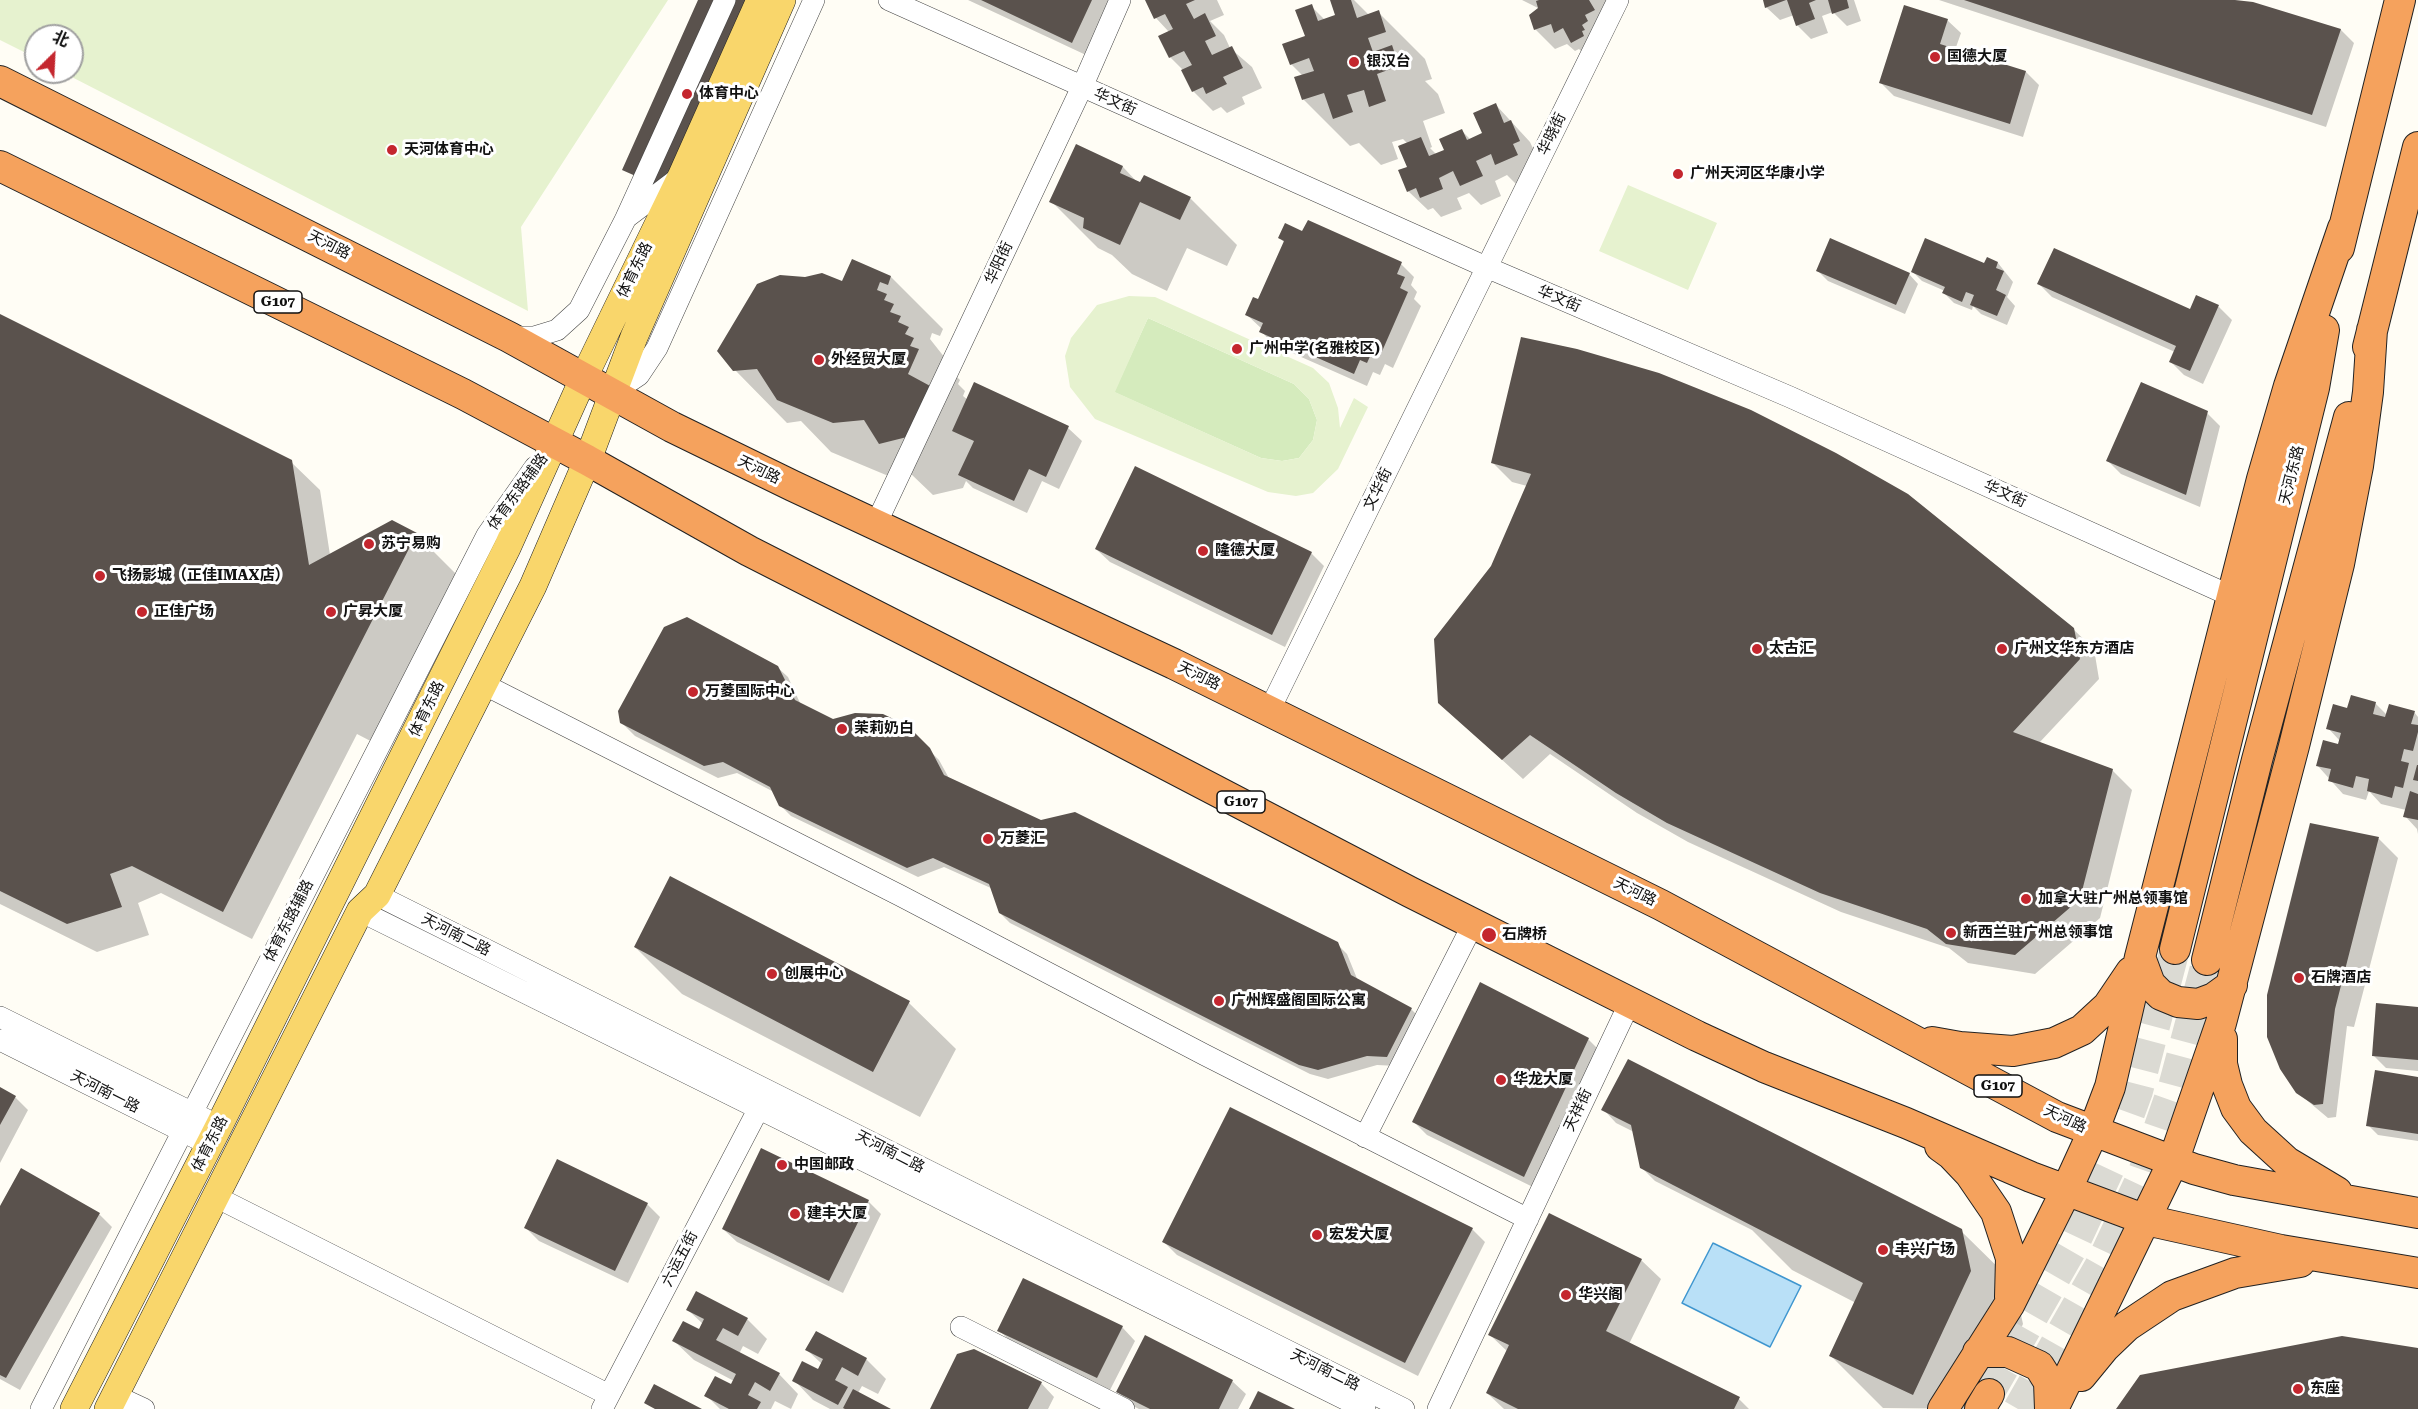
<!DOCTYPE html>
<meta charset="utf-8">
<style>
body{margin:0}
#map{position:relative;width:2418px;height:1409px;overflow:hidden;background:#fffdf5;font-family:"Roboto Serif","Noto Sans SC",serif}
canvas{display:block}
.north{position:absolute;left:24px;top:24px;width:60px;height:60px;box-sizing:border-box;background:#fff;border:2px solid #a0a0a0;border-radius:50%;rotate:24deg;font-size:16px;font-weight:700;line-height:24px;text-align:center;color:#111}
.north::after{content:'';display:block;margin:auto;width:21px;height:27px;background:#c4262e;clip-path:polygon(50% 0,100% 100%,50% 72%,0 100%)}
</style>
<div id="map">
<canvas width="2418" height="1409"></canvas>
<div class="north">北</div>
</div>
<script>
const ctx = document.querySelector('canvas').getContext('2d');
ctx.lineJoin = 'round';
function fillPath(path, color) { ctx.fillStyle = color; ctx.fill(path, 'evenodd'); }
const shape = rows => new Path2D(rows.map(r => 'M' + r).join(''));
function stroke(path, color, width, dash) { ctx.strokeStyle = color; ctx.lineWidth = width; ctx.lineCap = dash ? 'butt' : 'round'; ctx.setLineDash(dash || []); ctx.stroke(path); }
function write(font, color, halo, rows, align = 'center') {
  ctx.font = font + ' "Roboto Serif","Noto Sans SC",serif'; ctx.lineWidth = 6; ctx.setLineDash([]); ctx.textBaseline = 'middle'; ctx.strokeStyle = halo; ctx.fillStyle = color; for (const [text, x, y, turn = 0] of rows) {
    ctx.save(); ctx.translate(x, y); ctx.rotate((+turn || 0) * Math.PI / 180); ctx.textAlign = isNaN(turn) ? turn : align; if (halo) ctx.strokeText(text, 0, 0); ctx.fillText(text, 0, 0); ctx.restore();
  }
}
fillPath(shape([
 [1148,318,1294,384,1309,399,1317,420,1313,440,1299,458,1282,461,1261,458,1114,392]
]), '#d5ebbd');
fillPath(shape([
 [0,0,668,0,521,227,528,311,62,72,72,72,72,36,36,36,36,58,0,40],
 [1628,185,1717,223,1688,290,1599,251],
 [1129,296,1155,297,1313,368,1329,383,1338,408,1340,428,1354,398,1368,407,1338,469,1313,493,1296,496,1268,492,1095,419,1070,387,1065,356,1071,338,1097,305],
 [1148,318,1294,384,1309,399,1317,420,1313,440,1299,458,1282,461,1261,458,1115,392]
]), '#e6f2cf');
const water = shape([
 [1713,1243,1801,1286,1770,1347,1682,1303,1713,1243]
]);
fillPath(water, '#b9e0f7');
stroke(water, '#3f96cf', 1.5);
fillPath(shape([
 [968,0,1111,0,1086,55],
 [1147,0,1217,0,1224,15,1210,21,1224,35,1230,48,1252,67,1262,88,1242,97,1245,104,1227,113,1221,107,1213,111,1193,91,1182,69,1170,57,1169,32,1156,18],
 [1332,0,1354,0,1369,15,1378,12,1425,59,1432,79,1425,81,1438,94,1445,113,1423,121,1432,147,1430,148,1437,155,1446,151,1462,131,1471,140,1484,134,1496,105,1530,142,1539,161,1536,175,1516,184,1507,175,1495,181,1501,196,1481,205,1469,193,1457,198,1462,209,1441,217,1433,208,1428,210,1408,191,1408,144,1403,139,1392,142,1398,159,1381,165,1359,143,1350,146,1304,100,1296,78,1303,76,1291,64,1306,37,1311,6,1325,20,1337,16],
 [1522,0,1609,0,1600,51,1603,56,1592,62,1579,49,1575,51,1567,44,1555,49,1535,29,1540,9],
 [1764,0,1854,0,1861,21,1847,26,1833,12,1822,16,1828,33,1811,39,1797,25,1794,15,1780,20,1766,7],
 [1939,0,2219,0,2341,30,2354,43,2326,127],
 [1947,20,1961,33,1955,50,2026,72,2039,85,2023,137,1894,96,1881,83],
 [1077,146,1123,167,1138,183,1190,198,1237,245,1227,266,1187,248,1167,291,1132,274,1112,255,1098,248,1051,201],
 [1303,233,1401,264,1414,277,1411,285,1417,292,1414,299,1421,306,1393,368,1385,364,1380,375,1373,372,1367,386,1274,345,1261,331,1262,329,1247,315,1259,301,1285,243,1280,238],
 [1998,263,2013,282,2007,297,2015,306,2007,325,1981,314,1973,306,1972,310,1954,303,1944,293,1945,291,1922,281,1913,272],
 [1818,271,1909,274,1918,284,1905,314,1828,281],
 [891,277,943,329,940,336,932,333,930,339,945,358,951,371,960,380,958,384,965,391,963,396,968,400,975,384,1068,428,1082,441,1059,489,1042,481,1027,513,973,488,966,481,963,488,933,495,910,473,886,475,831,452,801,421,787,423,735,370,843,282],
 [2039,284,2191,311,2197,297,2219,307,2232,320,2203,384,2184,375,2171,362,2175,352,2052,297],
 [0,317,291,462,320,490,330,555,416,534,468,586,386,749,357,734,252,939,161,893,138,903,149,935,97,952,0,904],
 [2207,413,2220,426,2200,507,2121,474,2108,461],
 [1493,463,2073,629,2094,649,2099,679,2039,743,2112,770,2132,790,2100,918,2035,974,1968,963,1949,948,1841,912,1688,842,1637,813,1550,754,1523,779,1439,702,1527,486,1512,482],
 [1096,549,1311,553,1324,566,1285,647,1110,562],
 [777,667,788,677,801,705,832,721,907,728,939,760,950,780,1041,822,1337,944,1347,954,1358,981,1411,1009,1421,1019,1397,1066,1377,1065,1328,1079,1310,1074,1010,923,1000,913,993,889,944,867,918,877,791,816,780,805,774,792,737,773,718,778,635,736,621,722],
 [2375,703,2387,715,2414,712,2418,717,2418,834,2417,829,2405,816,2406,810,2381,804,2369,791,2366,800,2343,794,2317,765,2339,746,2340,741,2328,728,2348,709],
 [2311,825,2379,839,2398,858,2354,1027,2347,1026,2336,1117,2328,1118,2297,1092],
 [671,878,909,1003,956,1049,920,1117,682,994,635,947],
 [2418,1008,2418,1071,2386,1068,2373,1055],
 [1588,1039,1601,1052,1537,1189,1427,1135,1414,1122],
 [2418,1078,2418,1141,2378,1135,2368,1125],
 [0,1089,15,1097,28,1110,0,1163],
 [1603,1109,1961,1231,2014,1283,2023,1324,1983,1409,1883,1408,1831,1356,1856,1303,1792,1270,1752,1230,1655,1181,1641,1167,1634,1132,1616,1123],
 [868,1201,881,1214,843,1293,737,1242,723,1229],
 [647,1204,660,1217,628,1283,539,1241,526,1228],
 [0,1209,99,1214,112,1227,20,1390,0,1379],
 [1472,1229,1485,1242,1418,1376,1177,1255,1164,1242],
 [1641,1260,1661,1279,1629,1344,1739,1399,1749,1409,1504,1409,1487,1393,1508,1352,1490,1335],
 [688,1310,747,1319,767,1339,758,1354,743,1346,739,1354,779,1374,798,1394,791,1409,775,1401,771,1409,720,1409,706,1395,731,1386,734,1381,694,1360,674,1341,699,1331,703,1324],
 [1122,1327,1135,1341,1110,1390,1012,1343,999,1330],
 [807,1350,866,1359,886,1379,878,1394,862,1386,858,1393,888,1409,830,1409,813,1400,794,1380,819,1371,822,1364],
 [1232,1381,1246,1394,1238,1409,1139,1409,1131,1405,1118,1392],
 [1041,1383,1054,1397,1048,1409,932,1409]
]), '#0003');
fillPath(shape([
 [698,0,759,0,672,192,622,170],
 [981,0,1092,0,1072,43],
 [1145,0,1195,0,1186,4,1194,19,1205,13,1216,36,1205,41,1212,55,1232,46,1243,68,1223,77,1227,84,1206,94,1203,87,1192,92,1181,70,1192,65,1184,51,1169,58,1158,36,1173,29,1165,14,1154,19],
 [1330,0,1351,0,1357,18,1379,10,1386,32,1368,38,1373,52,1392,45,1399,66,1377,74,1386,101,1369,107,1364,90,1347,95,1353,112,1333,119,1324,93,1302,100,1294,77,1314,71,1309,58,1290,65,1282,44,1305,36,1295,10,1312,4,1318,21,1335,15],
 [1539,0,1589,0,1595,10,1585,15,1588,21,1582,25,1585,30,1582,31,1584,36,1571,43,1563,28,1554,33,1551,24,1534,30,1529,15,1538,8,1536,1],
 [1763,0,1786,0,1765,8],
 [1787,0,1816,0,1809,3,1815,19,1796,26],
 [1828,0,1847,0,1849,8,1832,14],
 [1964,0,2235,0,2253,2,2341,29,2312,115],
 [1904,5,1948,19,1940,44,2026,71,2010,124,1879,83],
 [1496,103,1504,123,1511,120,1520,141,1513,144,1518,155,1495,165,1491,154,1476,161,1483,176,1460,186,1453,171,1439,178,1443,189,1420,198,1416,188,1407,192,1398,170,1407,167,1398,146,1421,137,1429,156,1444,150,1439,139,1462,129,1467,140,1482,133,1473,113],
 [1076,144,1123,166,1120,173,1140,182,1144,175,1191,197,1180,220,1140,202,1120,245,1083,228,1084,218,1049,202],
 [1308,220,1402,262,1397,274,1405,277,1400,288,1408,292,1380,356,1372,352,1367,363,1360,360,1354,374,1259,332,1263,323,1245,315,1253,297,1258,299,1284,241,1278,238,1285,223,1302,231],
 [1830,238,1910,273,1896,305,1816,271],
 [1925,238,1984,263,1987,257,1998,262,1996,268,2004,271,1996,290,2006,295,1997,316,1970,305,1974,295,1966,292,1962,302,1942,293,1945,287,1911,272],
 [2054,248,2190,309,2196,295,2219,305,2190,371,2169,362,2176,346,2037,284],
 [852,259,891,276,888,285,880,282,877,290,887,294,884,300,894,304,890,312,901,316,898,322,909,327,905,334,914,338,910,346,919,349,908,374,932,387,911,436,879,444,864,420,833,423,777,400,757,369,733,371,717,351,757,284,780,275,805,277,822,273,842,281],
 [0,314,292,460,309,565,392,520,417,533,223,912,132,866,110,874,122,907,67,924,0,891],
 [1521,337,1577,349,1659,373,1751,410,1836,453,1908,494,2074,628,2080,659,2013,732,2113,769,2080,899,2015,955,1946,944,1927,929,1820,893,1667,823,1616,793,1530,735,1502,760,1438,703,1434,639,1491,566,1531,474,1491,463],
 [974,382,1069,426,1046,477,1029,469,1014,501,958,475,974,441,952,431],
 [2141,382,2208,411,2186,495,2106,461],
 [1135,466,1312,552,1272,635,1095,549],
 [687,617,778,666,795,700,833,719,855,713,883,714,908,726,930,748,944,775,1041,820,1075,812,1338,942,1351,975,1412,1008,1387,1057,1367,1056,1318,1070,1299,1065,999,913,989,884,933,858,907,868,779,806,770,787,723,762,704,766,620,723,618,711,664,627],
 [2351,695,2376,702,2373,714,2385,717,2389,704,2415,711,2411,724,2418,725,2418,732,2413,751,2404,749,2401,761,2409,763,2403,788,2395,786,2392,798,2367,791,2369,779,2356,776,2353,788,2328,781,2331,769,2316,766,2323,740,2338,744,2341,733,2326,729,2333,704,2347,708],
 [2417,765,2418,765,2418,781,2413,780],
 [2410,791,2418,794,2418,820,2403,817],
 [2310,823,2379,837,2335,1009,2323,1104,2314,1105,2296,1093,2280,1069,2267,1037,2267,995],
 [670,876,910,1001,873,1072,634,947],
 [1480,982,1589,1038,1524,1177,1412,1122],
 [2376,1003,2418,1007,2418,1060,2372,1056],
 [1628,1059,1962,1229,1971,1271,1913,1395,1829,1356,1863,1283,1640,1168,1631,1125,1601,1110],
 [2375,1070,2418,1077,2418,1134,2366,1126],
 [0,1087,16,1096,0,1125],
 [1230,1107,1473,1228,1405,1363,1162,1242],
 [761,1148,869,1200,829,1281,722,1229],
 [557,1159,648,1203,615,1271,524,1228],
 [21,1168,100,1213,6,1378,0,1375,0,1206],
 [1549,1213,1642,1259,1606,1331,1740,1397,1734,1409,1518,1409,1486,1393,1509,1345,1488,1335],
 [1023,1278,1123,1326,1097,1378,997,1331],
 [696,1291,748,1318,738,1336,723,1328,716,1340,780,1373,770,1391,755,1382,748,1395,761,1402,757,1409,729,1409,704,1396,715,1376,731,1384,736,1374,672,1341,683,1321,699,1329,704,1319,686,1310],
 [816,1331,867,1358,858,1376,842,1367,835,1380,848,1387,838,1405,792,1381,802,1361,818,1369,823,1359,805,1350],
 [1145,1335,1233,1380,1219,1409,1150,1409,1116,1392],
 [2342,1336,2418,1348,2418,1409,2116,1409,2140,1375],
 [974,1349,1042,1382,1028,1409,930,1409,957,1354],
 [654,1384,702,1409,655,1409,644,1403],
 [853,1389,891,1409,845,1409,843,1408],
 [1258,1391,1295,1409,1249,1409]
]), '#5a524d');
stroke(shape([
 [1989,1394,2073,1247,2110,1168,2138,1091,2175,949],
 [2018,1409,2101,1263,2141,1178,2173,1087,2207,960]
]), '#dbdad3', 30, [30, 15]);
const minor = shape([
 [889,0,1486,267,1790,397,2231,596],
 [626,218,680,177],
 [511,337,534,337,557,330,579,310,625,220,725,0],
 [612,393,639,375,657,348,814,0],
 [876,524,1082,87,1120,0],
 [483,684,901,896,1205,1055,1528,1219],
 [1269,711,1618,0],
 [377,895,1404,1409],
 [360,911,1365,1409],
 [0,1017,219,1126],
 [0,1040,210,1145],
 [1365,1137,1473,924],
 [216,1197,609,1395],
 [961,1327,1124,1409],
 [114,1395,144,1409],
 [41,1409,487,535,535,467],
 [602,1409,759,1108],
 [1438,1409,1630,1002]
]);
const major = shape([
 [74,1409,219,1126,507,548,584,377,681,177,760,0],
 [108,1409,360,911,377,895,533,586,590,454,634,337,782,0]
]);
const highway = shape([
 [0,81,509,337,672,427,793,486,1174,664,1661,905,2057,1117,2194,1169,2234,1180,2418,1213],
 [0,166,463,394,587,460,749,551,1071,715,1410,892,1697,1036,1764,1067,1906,1123,2031,1177,2146,1220,2281,1250,2418,1273],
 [2339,248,2400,0],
 [2368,347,2418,147],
 [2175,949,2314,388,2324,330],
 [2140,957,2150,984,2161,995,2178,1002,2198,1004,2214,998,2232,985],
 [2207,960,2257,760,2349,417],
 [2222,1039,2222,1064,2227,1085,2236,1108,2253,1131,2287,1162,2337,1192],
 [1932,1042,1960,1047,2013,1051,2054,1043,2082,1030,2108,1006,2131,972],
 [1940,1146,1951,1154,1970,1174,1996,1212,2011,1258,2010,1297],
 [1978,1352,2008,1352,2039,1366,2049,1382,2050,1409],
 [2081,1376,2104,1348,2127,1326,2172,1296,2235,1273,2300,1262],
 [1943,1409,2009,1305,2066,1191,2093,1132,2110,1087,2140,957,2262,479,2289,386,2343,228],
 [1980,1409,1989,1394],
 [2053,1409,2173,1162,2221,1023,2294,746,2339,564,2358,466,2368,392,2372,330]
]);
stroke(minor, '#444', 22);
stroke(major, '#222', 28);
stroke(highway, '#222', 32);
stroke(minor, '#fff', 21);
stroke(major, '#f9d66b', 27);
stroke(highway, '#f5a25d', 30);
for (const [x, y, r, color] of [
 [1935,57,6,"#c4262e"],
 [1354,62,6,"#c4262e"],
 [687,94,6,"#c4262e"],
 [392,150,6,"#c4262e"],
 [1678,174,6,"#c4262e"],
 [1237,349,6,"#c4262e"],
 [819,360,6,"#c4262e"],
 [369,544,6,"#c4262e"],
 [1203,551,6,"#c4262e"],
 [100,576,6,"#c4262e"],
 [142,612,6,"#c4262e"],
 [331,612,6,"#c4262e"],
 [1757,649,6,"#c4262e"],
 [2002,649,6,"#c4262e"],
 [693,692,6,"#c4262e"],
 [842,729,6,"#c4262e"],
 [988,839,6,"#c4262e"],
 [2026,899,6,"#c4262e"],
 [1951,933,6,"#c4262e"],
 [1489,935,8,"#c4262e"],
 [772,974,6,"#c4262e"],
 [2299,978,6,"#c4262e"],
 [1219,1001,6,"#c4262e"],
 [1501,1080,6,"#c4262e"],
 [782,1165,6,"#c4262e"],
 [795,1214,6,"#c4262e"],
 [1317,1235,6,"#c4262e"],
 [1883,1250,6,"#c4262e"],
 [1566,1295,6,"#c4262e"],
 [2298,1389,6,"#c4262e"]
]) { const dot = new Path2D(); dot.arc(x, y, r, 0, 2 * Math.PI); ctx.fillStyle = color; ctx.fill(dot); stroke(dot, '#fff', 2); }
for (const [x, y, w] of [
 [278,302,48],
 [1241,802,48],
 [1998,1086,48]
]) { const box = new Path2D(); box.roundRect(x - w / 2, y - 11, w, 22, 4.5); ctx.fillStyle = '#fff'; ctx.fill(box); stroke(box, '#111', 1.5); }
write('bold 14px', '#111', null, [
 ["G107",278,302],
 ["G107",1241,802],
 ["G107",1998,1086]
]);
write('bold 15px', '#111', '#fff', [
 ["国德大厦",1947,57],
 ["银汉台",1366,62],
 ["体育中心",699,94],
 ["天河体育中心",404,150],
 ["广州天河区华康小学",1690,174],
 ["广州中学(名雅校区)",1249,349],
 ["外经贸大厦",831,360],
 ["苏宁易购",381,544],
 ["隆德大厦",1215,551],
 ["飞扬影城（正佳IMAX店）",112,576],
 ["正佳广场",154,612],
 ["广昇大厦",343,612],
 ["太古汇",1769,649],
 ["广州文华东方酒店",2014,649],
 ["万菱国际中心",705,692],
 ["茉莉奶白",854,729],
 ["万菱汇",1000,839],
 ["加拿大驻广州总领事馆",2038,899],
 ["新西兰驻广州总领事馆",1963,933],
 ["石牌桥",1502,935],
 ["创展中心",784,974],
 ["石牌酒店",2311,978],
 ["广州辉盛阁国际公寓",1231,1001],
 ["华龙大厦",1513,1080],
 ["中国邮政",794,1165],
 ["建丰大厦",807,1214],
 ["宏发大厦",1329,1235],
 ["丰兴广场",1895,1250],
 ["华兴阁",1578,1295],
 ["东座",2310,1389]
], 'left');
write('15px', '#111', '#fff', [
 ["华文街",1115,102,24],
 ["华晓街",1552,134,-64],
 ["天河路",329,245,27],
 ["华阳街",999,263,-65],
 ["体育东路",635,270,-64],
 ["华文街",1559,299,23],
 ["天河路",759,470,26],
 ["天河东路",2292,475,-76],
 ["文华街",1378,489,-64],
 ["体育东路辅路",518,492,-54],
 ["华文街",2005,494,24],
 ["天河路",1199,676,26],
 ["体育东路",427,709,-64],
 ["天河路",1635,892,26],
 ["体育东路辅路",289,921,-63],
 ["天河南二路",456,935,27],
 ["天河南一路",105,1092,27],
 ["天祥街",1578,1110,-65],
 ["天河路",2065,1119,25],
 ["体育东路",210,1144,-63],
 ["天河南二路",890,1152,27],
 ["六运五街",680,1259,-63],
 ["天河南二路",1325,1370,26]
]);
</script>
